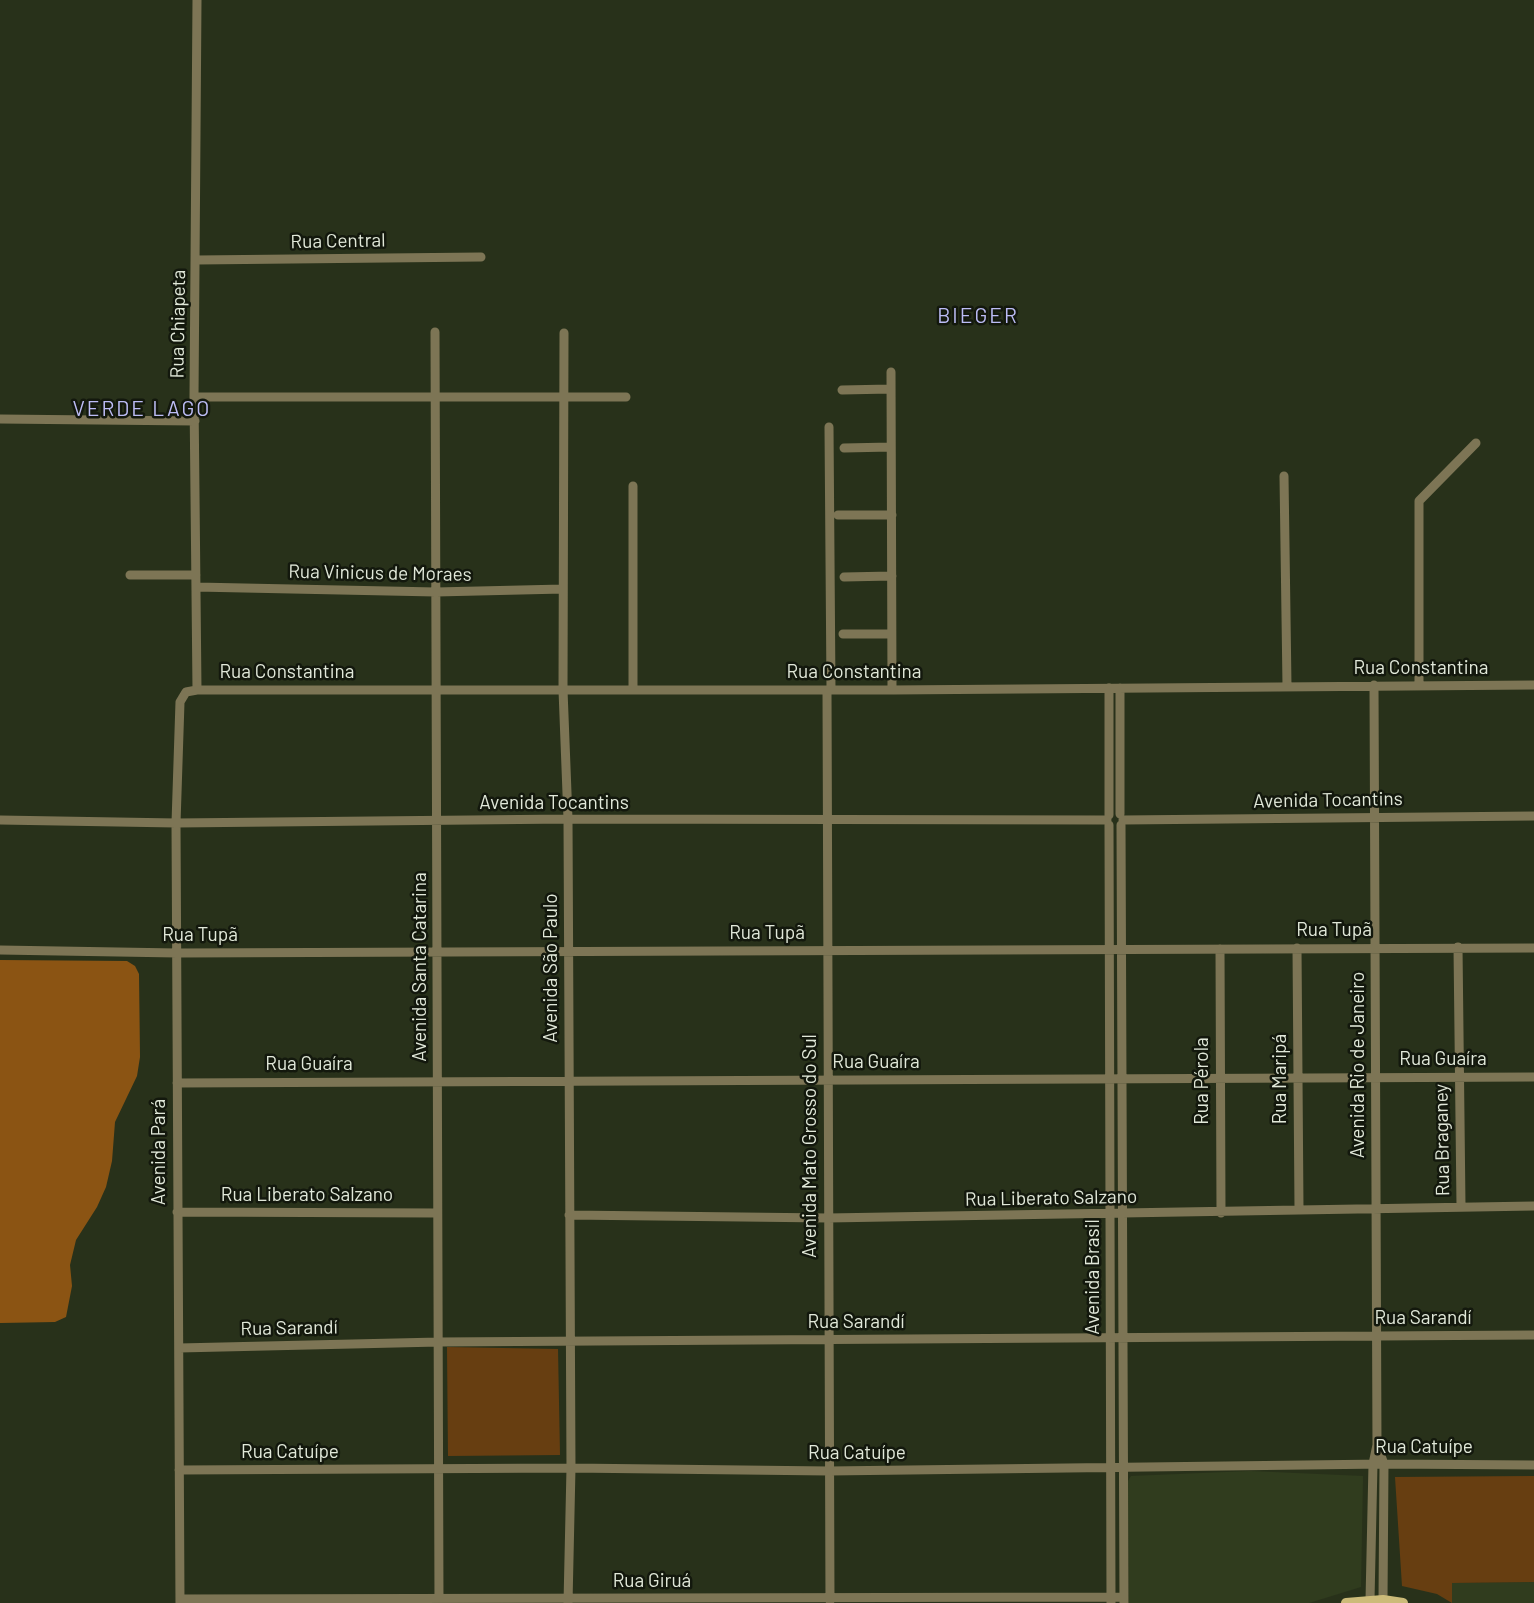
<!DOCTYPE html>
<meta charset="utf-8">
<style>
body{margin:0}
canvas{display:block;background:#28311a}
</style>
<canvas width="1534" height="1603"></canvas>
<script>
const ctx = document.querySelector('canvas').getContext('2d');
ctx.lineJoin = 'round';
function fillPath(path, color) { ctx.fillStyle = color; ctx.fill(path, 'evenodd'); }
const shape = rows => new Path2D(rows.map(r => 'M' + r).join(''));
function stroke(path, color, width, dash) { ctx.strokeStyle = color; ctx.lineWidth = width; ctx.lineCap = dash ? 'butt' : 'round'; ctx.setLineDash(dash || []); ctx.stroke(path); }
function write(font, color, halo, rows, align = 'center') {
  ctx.font = font + ' Barlow,sans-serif'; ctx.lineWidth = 5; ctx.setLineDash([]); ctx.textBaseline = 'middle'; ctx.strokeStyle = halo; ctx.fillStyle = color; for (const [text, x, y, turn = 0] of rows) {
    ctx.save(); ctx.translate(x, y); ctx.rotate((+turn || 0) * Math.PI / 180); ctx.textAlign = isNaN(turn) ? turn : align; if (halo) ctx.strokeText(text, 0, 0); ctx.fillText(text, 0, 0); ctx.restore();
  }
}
fillPath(shape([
 [1250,1471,1363,1476,1361,1587,1309,1603,1129,1603,1128,1481,1131,1476],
 [1534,1582,1534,1603,1452,1603,1451,1583]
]), '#303c1e');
fillPath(shape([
 [447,1347,558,1349,560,1455,448,1456],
 [1534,1476,1534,1582,1452,1583,1452,1603,1437,1594,1402,1586,1395,1477]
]), '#673e11');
fillPath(shape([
 [0,960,127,961,135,966,139,974,140,1057,137,1076,115,1122,112,1161,106,1187,97,1207,76,1240,70,1265,72,1286,66,1317,55,1322,0,1323]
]), '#8b5413');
stroke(shape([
 [197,0,194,397,197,690],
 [197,260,481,257],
 [435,332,439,1603],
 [564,333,563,690,568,819,571,1468,568,1603],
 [891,372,892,690],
 [842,390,890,389],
 [194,397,626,397],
 [0,419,195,421],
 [829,427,831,690],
 [844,448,891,447],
 [1284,476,1287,686],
 [633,486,633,689],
 [838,515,892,515],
 [130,575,196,575],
 [844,577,892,576],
 [196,587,436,592,563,589],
 [843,634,891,634],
 [1419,685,1419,501,1476,443],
 [827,690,830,1601],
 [1120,814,1120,688],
 [1109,815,1109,688],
 [0,820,176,823,568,819,1107,820],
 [1123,820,1534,816],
 [1109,825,1111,1603],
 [1121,825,1124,1603],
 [1458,947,1461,1206],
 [1297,948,1299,1209],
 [1220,949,1221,1213],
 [0,950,177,953,1534,948],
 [177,1083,1534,1077],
 [177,1212,437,1213],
 [569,1215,828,1218,1534,1206],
 [179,1348,439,1342,1534,1335],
 [1377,1445,1384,1464,1383,1600],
 [179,1470,571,1468,829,1471,1384,1464,1534,1465],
 [180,1599,1123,1597],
 [1370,1600,1373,1464,1377,1445,1374,685],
 [180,1603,176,823,180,702,186,692,197,690,892,690,1534,685]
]), '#7d7555', 9);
stroke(shape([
 [1346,1603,1383,1600,1403,1603]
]), '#ccbb79', 10);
write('19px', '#e1e8d9', '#13180d', [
 ["Rua Central",338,241,-1],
 ["Rua Chiapeta",178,324,-89],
 ["Rua Vinicus de Moraes",380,573,1],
 ["Rua Constantina",1421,668],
 ["Rua Constantina",287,672],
 ["Rua Constantina",854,672],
 ["Avenida Tocantins",1328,800,-1],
 ["Avenida Tocantins",554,803],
 ["Rua Tupã",1334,930],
 ["Rua Tupã",767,933],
 ["Rua Tupã",200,935],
 ["Avenida Santa Catarina",420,967,-90],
 ["Avenida São Paulo",551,968,-90],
 ["Rua Guaíra",1443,1059],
 ["Rua Guaíra",876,1062],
 ["Rua Guaíra",309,1064],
 ["Avenida Rio de Janeiro",1358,1065,-90],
 ["Rua Maripá",1280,1079,-90],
 ["Rua Pérola",1202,1081,-90],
 ["Rua Braganey",1442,1140,-91],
 ["Avenida Mato Grosso do Sul",810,1146,-90],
 ["Avenida Pará",159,1152,-90],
 ["Rua Liberato Salzano",307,1195],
 ["Rua Liberato Salzano",1051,1198,-1],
 ["Avenida Brasil",1093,1277,-90],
 ["Rua Sarandí",1423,1318],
 ["Rua Sarandí",856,1322],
 ["Rua Sarandí",289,1328,-1],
 ["Rua Catuípe",1424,1447],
 ["Rua Catuípe",290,1452],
 ["Rua Catuípe",857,1453],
 ["Rua Giruá",652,1581]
]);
ctx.letterSpacing = '2px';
write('21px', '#bcbcf5', '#13180d', [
 ["BIEGER",978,316],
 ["VERDE LAGO",142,409]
]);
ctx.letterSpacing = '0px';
</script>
